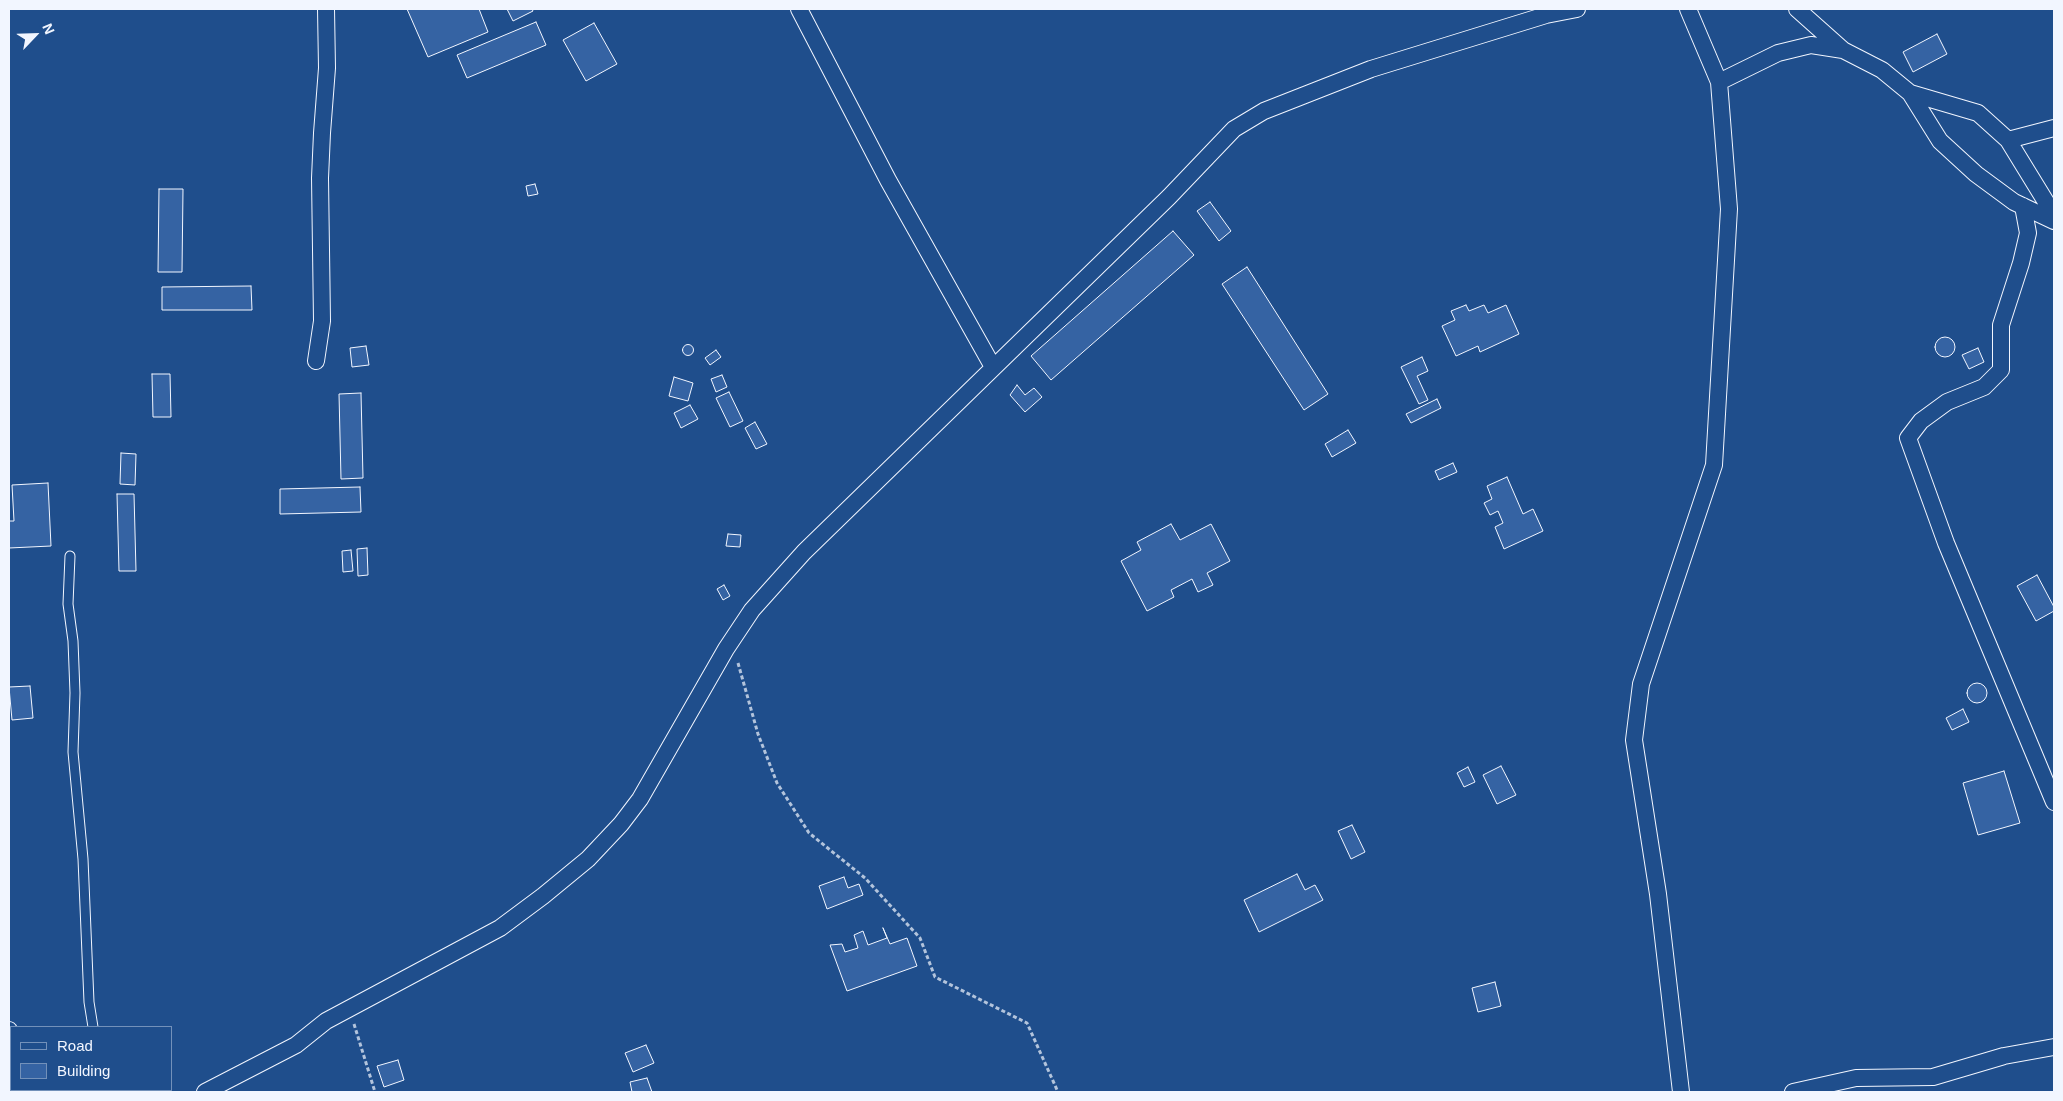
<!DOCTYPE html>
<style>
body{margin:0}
#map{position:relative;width:2063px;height:1101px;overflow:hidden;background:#1f4e8c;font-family:Arial,sans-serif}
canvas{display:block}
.frame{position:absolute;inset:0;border:10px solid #f2f6ff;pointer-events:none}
.legend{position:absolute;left:10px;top:1026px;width:162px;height:65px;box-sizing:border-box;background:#1f4e8c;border:1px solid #7391ba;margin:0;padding:6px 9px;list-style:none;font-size:15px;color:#f2f6ff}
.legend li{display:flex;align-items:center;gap:10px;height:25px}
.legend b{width:25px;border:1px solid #7391ba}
.north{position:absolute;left:10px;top:10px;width:50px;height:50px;-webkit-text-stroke:4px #1f4e8c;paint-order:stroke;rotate:66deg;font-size:14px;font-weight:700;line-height:20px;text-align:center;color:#f2f6ff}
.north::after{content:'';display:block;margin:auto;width:18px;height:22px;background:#f2f6ff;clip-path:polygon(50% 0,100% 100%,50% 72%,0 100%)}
</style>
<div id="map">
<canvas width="2063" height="1101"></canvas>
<div class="frame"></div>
<ul class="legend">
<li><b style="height:6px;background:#1f4e8c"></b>Road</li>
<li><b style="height:14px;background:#3563a3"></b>Building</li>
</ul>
<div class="north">N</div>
</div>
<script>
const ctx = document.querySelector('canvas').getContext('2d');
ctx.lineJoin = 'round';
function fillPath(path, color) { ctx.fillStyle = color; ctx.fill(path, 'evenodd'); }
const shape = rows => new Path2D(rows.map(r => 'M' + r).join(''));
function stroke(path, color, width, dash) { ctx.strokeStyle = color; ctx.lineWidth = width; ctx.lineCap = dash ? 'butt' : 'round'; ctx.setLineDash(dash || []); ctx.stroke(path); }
const building = shape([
 [407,9,479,9,488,32,428,57,407,9],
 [507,9,532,9,533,11,513,21,507,9],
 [536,22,546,45,467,78,457,55,536,22],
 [594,23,617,64,586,81,563,40,594,23],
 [1937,34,1947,54,1913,72,1903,52,1937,34],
 [535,184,538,194,528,196,526,186,535,184],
 [159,189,183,189,182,272,158,272,159,189],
 [1210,202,1231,231,1219,241,1197,211,1210,202],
 [1173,231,1194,255,1051,380,1031,356,1173,231],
 [1247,267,1328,394,1304,410,1222,284,1247,267],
 [251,286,252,310,162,310,162,287,251,286],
 [1466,305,1469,311,1484,305,1488,313,1506,305,1519,334,1480,352,1478,346,1456,356,1442,326,1455,320,1451,311,1466,305],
 '1935 347a10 10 0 1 1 20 0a10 10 0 1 1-20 0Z',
 '682.5 350a5.5 5.5 0 1 1 11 0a5.5 5.5 0 1 1-11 0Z',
 [366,346,369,365,352,367,350,348,366,346],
 [1978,348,1984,362,1969,369,1962,355,1978,348],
 [716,350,721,357,710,365,705,358,716,350],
 [1422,357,1428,371,1417,376,1428,400,1419,404,1401,367,1422,357],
 [152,374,170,374,171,417,153,417,152,374],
 [722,375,727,387,716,392,711,379,722,375],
 [674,377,693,383,688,401,669,396,674,377],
 [1017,385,1025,395,1034,388,1042,397,1025,412,1010,395,1017,385],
 [729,392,743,421,730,427,716,398,729,392],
 [361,393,363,478,341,479,339,394,361,393],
 [1437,399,1441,408,1411,423,1406,414,1437,399],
 [690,405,698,419,681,428,674,413,690,405],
 [755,422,767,444,756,449,745,428,755,422],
 [1348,430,1356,443,1332,457,1325,444,1348,430],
 [121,453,136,454,135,485,120,484,121,453],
 [1453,463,1457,472,1439,480,1435,471,1453,463],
 [1507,477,1523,514,1533,509,1543,531,1504,549,1495,527,1503,523,1498,511,1490,515,1484,503,1492,499,1487,486,1507,477],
 [48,483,51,546,9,548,9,521,14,521,12,485,48,483],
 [360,487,361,512,280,514,280,489,360,487],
 [117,494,134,494,136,571,119,571,117,494],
 [1171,524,1180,540,1211,524,1230,561,1207,573,1213,585,1198,592,1192,579,1171,590,1174,597,1147,611,1121,561,1141,550,1137,542,1171,524],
 [728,534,741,535,740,547,726,546,728,534],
 [367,548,368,575,358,576,357,549,367,548],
 [351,550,353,571,343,572,342,551,351,550],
 [2037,575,2054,607,2054,611,2036,621,2017,586,2037,575],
 [724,585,730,596,723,600,717,589,724,585],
 '1967 693a10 10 0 1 1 20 0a10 10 0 1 1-20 0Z',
 [30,686,33,718,12,720,9,687,30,686],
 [1963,709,1969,722,1952,730,1946,718,1963,709],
 [1501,766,1516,795,1497,804,1483,775,1501,766],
 [1468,767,1475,782,1464,787,1457,773,1468,767],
 [2004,771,2020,823,1978,835,1963,783,2004,771],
 [1352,825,1365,852,1351,859,1338,831,1352,825],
 [1297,874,1305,890,1315,885,1323,900,1259,932,1244,900,1297,874],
 [844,877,848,888,859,884,863,895,827,909,819,886,844,877],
 [883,928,890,944,907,938,917,966,847,991,830,945,842,944,845,952,858,948,854,935,863,931,868,945,887,938,883,928],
 [1495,982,1501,1006,1478,1012,1472,988,1495,982],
 [646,1045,654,1063,633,1072,625,1053,646,1045],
 [398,1060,404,1080,384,1087,377,1066,398,1060],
 [647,1078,652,1092,632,1092,630,1082,647,1078]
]);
fillPath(building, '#3563a3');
stroke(building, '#f2f6ff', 1);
const lane = shape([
 [70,556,68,604,73,641,75,693,73,752,83,859,89,1002,93,1027],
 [99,1090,99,1092]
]);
const street = shape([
 [799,9,888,180,993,367],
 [1797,9,1843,50],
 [1719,82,1778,53,1811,45,1843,50,1882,70,1910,93,1940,141,1976,174,2014,202,2054,221],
 [1910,93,1978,113,2008,140,2054,215],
 [2008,140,2054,128],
 [2023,206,2028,233,2021,263,2001,325,2001,370,1984,387,1947,402,1921,421,1908,438,1946,543,2054,802],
 [316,361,322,321,320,178,322,133,327,68,326,9],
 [9,1030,11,1040],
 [17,1090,17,1092],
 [205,1092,296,1045,326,1021,500,928,543,896,588,859,621,824,640,799,726,649,752,610,804,552,1169,197,1234,129,1264,111,1371,69,1546,15,1577,9],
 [1681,1092,1658,894,1634,740,1641,684,1714,465,1729,209,1719,82,1688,9],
 [1793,1092,1856,1078,1933,1077,2004,1056,2054,1047]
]);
stroke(lane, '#f2f6ff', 11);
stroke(street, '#f2f6ff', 18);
stroke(shape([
 [738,663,758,734,777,783,809,833,865,878,920,938,935,977,1027,1023,1058,1092],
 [354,1024,375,1092]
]), '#b3c4dc', 3, [4, 2.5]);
stroke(lane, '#1f4e8c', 9);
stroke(street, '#1f4e8c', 16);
</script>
